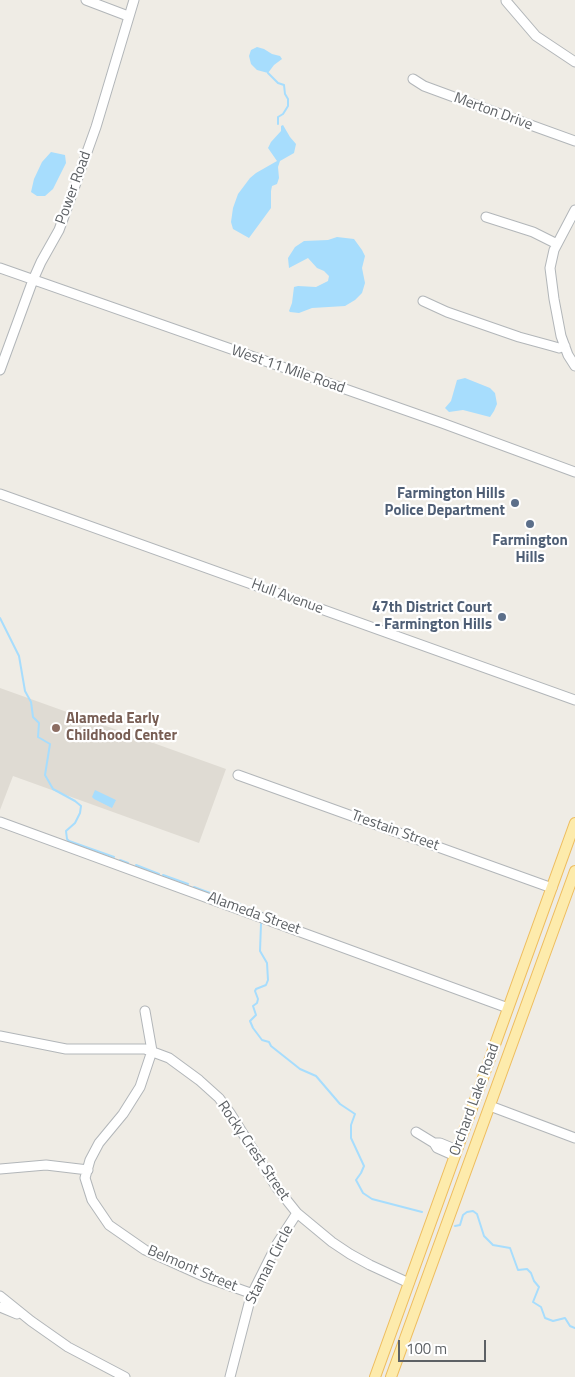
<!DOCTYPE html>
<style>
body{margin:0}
#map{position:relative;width:575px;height:1377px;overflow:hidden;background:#efece5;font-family:"Titillium Web",sans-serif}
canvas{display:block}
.scale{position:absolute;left:398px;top:1340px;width:88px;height:22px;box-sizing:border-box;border:2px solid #5d6165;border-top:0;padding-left:6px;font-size:15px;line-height:18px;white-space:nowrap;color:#5d6165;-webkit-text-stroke:4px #fff;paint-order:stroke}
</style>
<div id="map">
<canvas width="575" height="1377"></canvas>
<div class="scale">100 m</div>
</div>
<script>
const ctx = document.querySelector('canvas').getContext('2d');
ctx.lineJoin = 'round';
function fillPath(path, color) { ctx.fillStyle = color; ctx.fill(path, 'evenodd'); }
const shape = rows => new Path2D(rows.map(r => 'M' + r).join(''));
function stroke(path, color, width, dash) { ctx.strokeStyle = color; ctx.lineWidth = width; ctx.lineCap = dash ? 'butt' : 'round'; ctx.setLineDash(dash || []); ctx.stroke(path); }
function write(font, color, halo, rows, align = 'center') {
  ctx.font = font + ' "Titillium Web",sans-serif'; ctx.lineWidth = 4.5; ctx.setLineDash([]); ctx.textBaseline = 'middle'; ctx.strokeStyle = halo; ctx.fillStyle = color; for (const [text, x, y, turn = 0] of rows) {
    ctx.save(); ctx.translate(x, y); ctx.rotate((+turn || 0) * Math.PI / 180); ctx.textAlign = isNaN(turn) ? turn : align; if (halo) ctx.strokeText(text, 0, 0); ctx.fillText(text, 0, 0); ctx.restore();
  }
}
fillPath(shape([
 [0,688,226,769,199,843,13,776,0,810]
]), '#dfdbd3');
fillPath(shape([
 [257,47,264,49,272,54,280,56,282,59,274,65,268,73,257,70,251,64,249,56,251,50],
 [283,125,290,137,296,144,294,153,280,161,278,167,279,178,277,184,272,186,271,191,271,208,249,238,233,229,231,222,233,208,238,194,250,178,256,173,277,161,268,148,271,142,281,131,281,126],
 [51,152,65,155,66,163,53,189,45,196,37,196,31,192,34,179,42,162],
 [337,237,354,239,362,250,365,256,362,268,365,283,362,293,355,300,345,306,312,308,299,313,290,312,289,311,292,303,294,287,298,286,316,287,328,281,329,276,324,271,317,268,308,258,289,268,288,258,295,247,304,241,328,240],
 [465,378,490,388,495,393,497,404,494,411,490,417,463,410,449,412,445,408,451,401,457,380],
 [95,790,116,800,112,808,94,799,92,797]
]), '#a7ddfd');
stroke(shape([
 [268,73,278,83,284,85,285,94,288,99,288,106,283,114,278,117,278,124],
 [0,618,19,656,25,691,31,702,33,717,39,723,38,737,50,744,45,775,53,789,75,801,81,806,80,813,75,823,66,831,67,839,69,841,114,857],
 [120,860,128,863],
 [136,865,159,874],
 [163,875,188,884],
 [194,887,226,899],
 [231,901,262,913],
 [261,924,260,951,267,963,268,980,266,985,256,989,255,991,258,999,257,1003,253,1006,256,1015,250,1021,253,1028,262,1040,269,1042,271,1046,300,1069,316,1076,340,1104,355,1114,351,1125,351,1138,364,1166,361,1173,356,1180,363,1193,372,1199,422,1212],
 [455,1226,460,1225,463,1215,467,1212,473,1211,477,1214,484,1236,493,1245,510,1248,518,1270,527,1269,531,1273,534,1281,539,1287,533,1302,541,1307,545,1318,553,1321,565,1318,570,1326,575,1328]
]), '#a7ddfd', 2);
const minor = shape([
 [86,0,128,16],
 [506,1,536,36,575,62],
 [413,79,424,86,500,114,575,141],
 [575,210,554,250,550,268,554,299,561,336,568,355,575,366],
 [486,217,533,232,557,244],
 [0,268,442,423,575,472],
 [423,301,447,312,519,337,552,346,559,348,565,346],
 [0,370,33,280,41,262,59,230,67,208,96,127,134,0],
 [0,494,575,700],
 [238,775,552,888],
 [0,822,508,1008],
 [145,1011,152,1051,140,1087,123,1114,99,1143,90,1160,85,1178,92,1200,109,1225,145,1250,205,1277,253,1294],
 [0,1036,66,1049,145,1049,169,1058,199,1080,219,1098,230,1113,277,1188,297,1213,332,1242,350,1254,370,1265,409,1283],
 [490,1106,575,1138],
 [416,1132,434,1143,437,1148,455,1156],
 [434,1143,440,1143,457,1150],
 [0,1169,46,1165,88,1170],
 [0,1296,31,1321,68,1347,125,1377],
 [0,1307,17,1314],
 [230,1377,251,1296,277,1244,297,1213]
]);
const major = shape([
 [375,1377,575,823],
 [391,1377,575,871]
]);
stroke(minor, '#b2b6b9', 11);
stroke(major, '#eebd5e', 12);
stroke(minor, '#fff', 9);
stroke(major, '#fdebac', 10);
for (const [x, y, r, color] of [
 [515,503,5,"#5c6f8a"],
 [530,524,5,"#5c6f8a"],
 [502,617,5,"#5c6f8a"],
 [56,728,5,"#8d6e63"]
]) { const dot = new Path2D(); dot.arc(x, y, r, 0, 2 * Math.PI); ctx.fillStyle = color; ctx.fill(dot); stroke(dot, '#fff', 2); }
write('15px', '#5d6165', '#fff', [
 ["Merton Drive",493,112,20],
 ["Power Road",74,188,-70],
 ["West 11 Mile Road",288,370,19],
 ["Hull Avenue",287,597,20],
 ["Trestain Street",395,831,20],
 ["Alameda Street",254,914,20],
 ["Orchard Lake Road",475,1100,-70],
 ["Rocky Crest Street",253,1151,56],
 ["Staman Circle",270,1265,-63],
 ["Belmont Street",192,1269,23]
]);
write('bold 15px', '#4e5e75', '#fff', [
 ["Farmington Hills",505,494],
 ["Police Department",505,511],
 ["Farmington",530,541,"center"],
 ["Hills",530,558,"center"],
 ["47th District Court",492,608],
 ["- Farmington Hills",492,625]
], 'right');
write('bold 15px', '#785e54', '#fff', [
 ["Alameda Early",66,719],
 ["Childhood Center",66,736]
], 'left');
</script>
